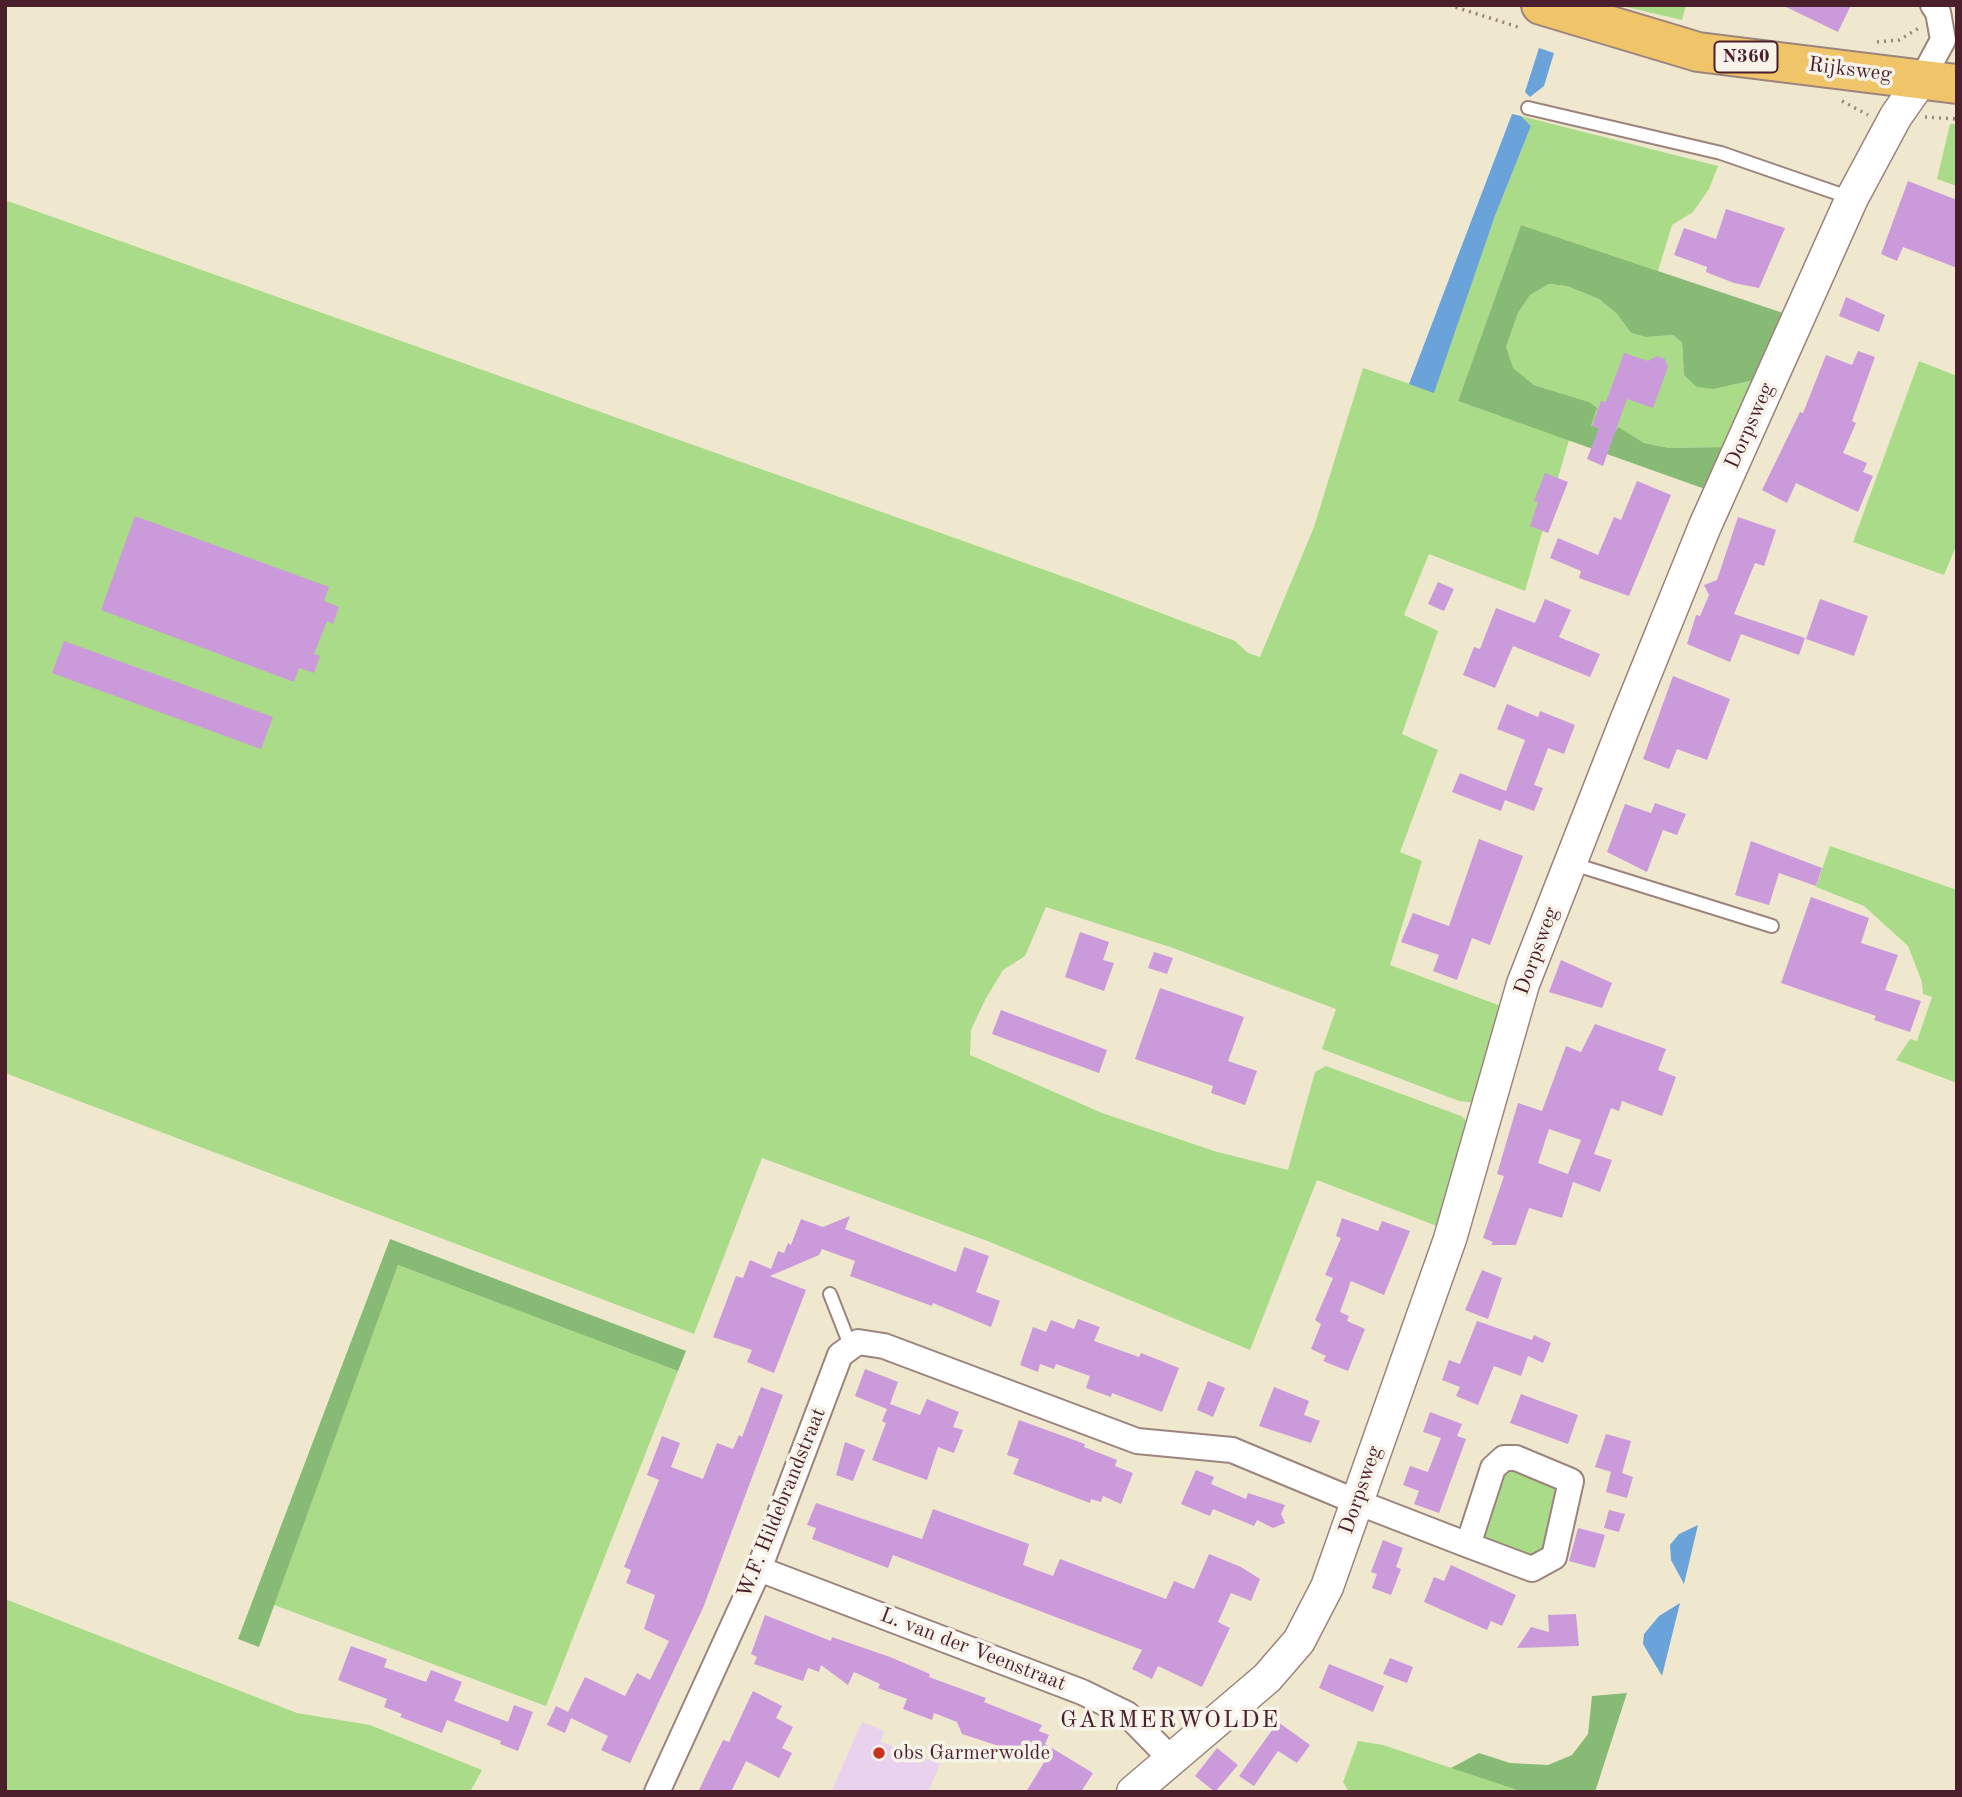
<!DOCTYPE html>
<style>
body{margin:0}
#map{position:relative;width:1962px;height:1797px;overflow:hidden;background:#efe8cf;font-family:"Old Standard TT",serif}
canvas{display:block}
.frame{position:absolute;inset:0;border:7px solid #4a1f2b;pointer-events:none}
</style>
<div id="map">
<canvas width="1962" height="1797"></canvas>
<div class="frame"></div>
</div>
<script>
const ctx = document.querySelector('canvas').getContext('2d');
ctx.lineJoin = 'round';
function fillPath(path, color) { ctx.fillStyle = color; ctx.fill(path, 'evenodd'); }
const shape = rows => new Path2D(rows.map(r => 'M' + r).join(''));
function stroke(path, color, width, dash) { ctx.strokeStyle = color; ctx.lineWidth = width; ctx.lineCap = dash ? 'butt' : 'round'; ctx.setLineDash(dash || []); ctx.stroke(path); }
function write(font, color, halo, rows, align = 'center') {
  ctx.font = font + ' "Old Standard TT",serif'; ctx.lineWidth = 7; ctx.setLineDash([]); ctx.textBaseline = 'middle'; ctx.strokeStyle = halo; ctx.fillStyle = color; for (const [text, x, y, turn = 0] of rows) {
    ctx.save(); ctx.translate(x, y); ctx.rotate((+turn || 0) * Math.PI / 180); ctx.textAlign = isNaN(turn) ? turn : align; if (halo) ctx.strokeText(text, 0, 0); ctx.fillText(text, 0, 0); ctx.restore();
  }
}
fillPath(shape([
 [862,1722,884,1731,881,1742,940,1764,928,1792,831,1792]
]), '#e9d2ee');
fillPath(shape([
 [1618,5,1686,5,1682,20],
 [1521,116,1718,166,1709,189,1693,212,1672,225,1658,271,1521,225,1458,401,1569,440,1525,591,1429,554,1404,615,1438,631,1402,734,1438,750,1400,852,1422,861,1390,965,1501,1006,1476,1103,1459,1101,1322,1049,1336,1009,1173,948,1046,907,1025,956,1003,970,985,1000,971,1030,970,1055,1102,1113,1214,1151,1288,1170,1315,1072,1326,1066,1461,1116,1470,1124,1442,1228,1317,1180,1250,1350,990,1242,762,1158,694,1334,5,1073,5,200,1084,584,1235,641,1248,653,1260,657,1314,527,1363,368,1434,392,1495,216,1531,126],
 [1950,124,1957,124,1957,186,1937,179],
 [1549,284,1567,286,1599,299,1617,314,1631,333,1646,337,1673,335,1682,341,1684,375,1714,389,1754,380,1723,447,1669,448,1644,443,1617,428,1614,435,1591,425,1589,402,1534,385,1512,368,1506,347,1518,313,1530,295],
 [1919,361,1957,376,1957,544,1944,575,1853,542],
 [1830,846,1957,890,1957,1083,1896,1060,1910,1039,1917,1041,1932,997,1923,994,1922,982,1908,946,1864,906,1816,887],
 [398,1265,678,1371,546,1706,274,1605],
 [1503,1466,1561,1483,1539,1560,1478,1538],
 [5,1599,297,1713,370,1725,482,1770,470,1792,5,1792],
 [1358,1741,1383,1745,1523,1792,1349,1792,1343,1782]
]), '#aadb89');
fillPath(shape([
 [1521,225,1786,314,1754,380,1714,389,1697,387,1684,375,1682,342,1673,335,1646,337,1631,333,1617,314,1599,299,1567,286,1549,284,1530,295,1518,313,1506,347,1513,368,1534,385,1589,402,1597,408,1591,425,1614,434,1618,427,1644,443,1669,448,1723,447,1705,489,1458,401],
 [390,1239,686,1351,678,1371,398,1265,259,1647,238,1639],
 [1627,1693,1595,1792,1523,1792,1451,1768,1479,1753,1510,1763,1548,1765,1572,1755,1588,1734,1592,1696]
]), '#87bb75');
fillPath(shape([
 [1539,48,1554,53,1544,86,1530,97,1525,92],
 [1512,114,1521,116,1531,126,1495,216,1434,393,1409,384],
 [1698,1525,1684,1584,1671,1560,1670,1545,1679,1534],
 [1680,1603,1662,1676,1643,1644,1644,1634,1659,1616]
]), '#6aa3d9');
fillPath(shape([
 [1782,5,1851,5,1838,32],
 [1908,181,1957,200,1957,268,1903,247,1897,261,1881,254],
 [1726,209,1785,228,1759,288,1734,283,1706,272,1707,267,1674,255,1684,228,1716,239],
 [1846,297,1885,315,1879,332,1839,316],
 [1858,351,1875,357,1852,421,1856,423,1843,453,1867,463,1863,472,1873,476,1858,512,1796,483,1787,503,1762,490,1800,412,1803,413,1826,355,1852,365],
 [1624,353,1648,361,1657,356,1665,359,1668,367,1653,408,1627,399,1603,466,1587,459,1599,428,1592,426,1601,401,1606,402],
 [1545,473,1568,482,1548,533,1530,526,1538,502,1534,501],
 [1637,481,1671,495,1629,596,1579,578,1581,571,1550,558,1558,538,1598,555,1614,517,1621,520],
 [135,516,329,587,324,601,339,607,333,624,327,621,314,654,320,656,314,673,299,668,294,682,101,610],
 [1738,517,1776,530,1764,566,1755,563,1734,614,1805,638,1799,655,1741,634,1730,662,1687,644,1696,615,1700,616,1709,595,1704,585,1717,580],
 [1438,582,1454,589,1444,611,1428,604],
 [1545,599,1571,610,1559,637,1600,654,1590,677,1513,646,1495,688,1463,675,1474,647,1480,649,1496,608,1535,623],
 [1820,599,1868,616,1854,656,1806,639],
 [64,641,273,717,261,749,52,673],
 [1673,676,1730,699,1707,760,1677,749,1669,769,1643,759],
 [1507,704,1538,717,1540,711,1575,725,1564,754,1548,748,1534,785,1543,788,1534,811,1505,800,1501,811,1452,792,1460,773,1506,791,1525,740,1497,729],
 [1655,803,1686,814,1677,835,1663,830,1647,872,1607,852,1625,804,1651,813],
 [1479,839,1523,856,1490,945,1472,938,1457,980,1433,971,1439,955,1401,942,1413,913,1449,926],
 [1751,841,1822,868,1816,886,1779,873,1769,905,1735,895],
 [1811,897,1869,918,1861,943,1898,955,1885,990,1921,1001,1910,1032,1874,1020,1876,1016,1781,983],
 [1080,932,1109,942,1103,960,1114,963,1104,991,1065,977],
 [1154,952,1173,958,1167,974,1148,968],
 [1561,960,1612,983,1602,1008,1549,992],
 [1160,988,1244,1017,1228,1061,1257,1071,1245,1105,1211,1093,1213,1086,1135,1059],
 [1001,1010,1107,1050,1099,1073,992,1034],
 [1595,1024,1666,1049,1658,1070,1676,1077,1662,1116,1622,1101,1619,1111,1611,1108,1594,1154,1612,1160,1600,1192,1573,1182,1562,1218,1529,1208,1516,1245,1491,1245,1493,1242,1483,1238,1504,1176,1497,1174,1518,1103,1542,1111,1566,1046,1581,1052],
 [1549,1129,1581,1140,1568,1174,1538,1163],
 [850,1216,845,1229,956,1272,964,1247,989,1256,976,1292,1000,1301,991,1327,933,1303,932,1306,850,1276,855,1261,822,1249,819,1255,770,1276,806,1290,774,1373,747,1362,752,1350,713,1337,736,1276,743,1278,750,1260,771,1269,778,1251,784,1253,788,1243,791,1245,801,1219,823,1227],
 [1342,1218,1378,1231,1382,1221,1410,1231,1384,1295,1351,1281,1340,1312,1349,1316,1347,1321,1365,1329,1348,1371,1323,1361,1326,1356,1311,1349,1321,1324,1315,1320,1333,1278,1325,1275,1341,1238,1336,1236],
 [1482,1270,1502,1278,1488,1319,1465,1310],
 [1078,1319,1100,1327,1094,1341,1139,1357,1141,1353,1179,1368,1162,1412,1112,1393,1111,1397,1086,1388,1090,1376,1056,1364,1054,1369,1040,1364,1038,1372,1020,1365,1033,1327,1046,1332,1051,1320,1074,1329],
 [1477,1321,1532,1340,1534,1335,1551,1343,1543,1363,1528,1356,1521,1376,1494,1366,1478,1405,1456,1396,1460,1387,1442,1380,1449,1360,1460,1364],
 [865,1369,898,1382,890,1404,920,1415,927,1399,959,1412,953,1427,963,1430,954,1453,938,1447,927,1480,872,1460,886,1423,882,1421,887,1409,855,1396],
 [1208,1381,1225,1388,1213,1417,1197,1410],
 [761,1387,783,1395,703,1608,630,1763,601,1750,608,1736,571,1718,565,1733,547,1725,556,1706,568,1712,585,1677,625,1696,637,1673,650,1680,669,1641,644,1629,655,1595,626,1583,631,1570,624,1567,659,1480,647,1475,662,1436,680,1443,671,1467,703,1479,717,1443,733,1449,739,1435,742,1437],
 [1274,1387,1309,1401,1304,1415,1320,1421,1311,1443,1259,1426],
 [1521,1394,1578,1415,1568,1444,1510,1423],
 [1430,1412,1462,1424,1457,1436,1466,1439,1439,1513,1414,1504,1419,1491,1403,1485,1410,1466,1428,1472,1441,1438,1423,1432],
 [1019,1420,1085,1444,1084,1447,1117,1460,1115,1466,1133,1473,1121,1504,1103,1496,1101,1502,1091,1499,1090,1503,1013,1474,1019,1459,1007,1455],
 [1606,1434,1631,1441,1622,1473,1633,1477,1627,1498,1606,1492,1611,1472,1595,1467],
 [845,1442,865,1450,853,1481,836,1475],
 [1196,1470,1214,1477,1211,1484,1246,1499,1248,1493,1285,1505,1281,1514,1285,1523,1273,1528,1257,1520,1254,1526,1213,1509,1210,1516,1181,1504],
 [816,1503,922,1539,933,1509,1029,1544,1023,1565,1053,1576,1060,1559,1166,1599,1174,1581,1194,1589,1209,1554,1241,1567,1260,1579,1251,1601,1231,1593,1218,1622,1230,1628,1202,1687,1158,1666,1152,1679,1132,1669,1142,1650,893,1555,888,1568,812,1539,816,1528,807,1525],
 [1609,1510,1625,1514,1619,1532,1604,1528],
 [1578,1528,1605,1535,1595,1568,1569,1561],
 [1383,1540,1403,1548,1396,1567,1401,1569,1391,1595,1372,1588,1377,1574,1371,1572],
 [1451,1565,1516,1595,1502,1626,1491,1621,1487,1630,1424,1602,1434,1577,1444,1581],
 [1576,1614,1579,1646,1517,1648,1531,1627,1549,1632,1548,1615],
 [765,1615,831,1641,832,1637,890,1657,930,1674,929,1677,986,1698,984,1702,1042,1725,1039,1731,1049,1735,1045,1744,1093,1773,1081,1792,1026,1792,1045,1761,962,1734,957,1722,934,1713,932,1720,903,1709,907,1699,878,1688,880,1684,854,1672,848,1685,821,1665,819,1672,808,1668,803,1681,754,1664,757,1657,751,1654],
 [351,1646,387,1659,384,1667,426,1682,431,1670,462,1682,454,1701,508,1722,514,1705,533,1712,518,1751,500,1744,501,1741,447,1720,442,1733,400,1717,402,1714,384,1707,387,1699,338,1680],
 [1390,1658,1413,1667,1407,1683,1383,1674],
 [1329,1664,1384,1686,1373,1712,1319,1688],
 [753,1691,782,1706,776,1718,793,1727,782,1748,792,1753,779,1778,746,1761,731,1792,698,1792,723,1740,729,1742],
 [1278,1722,1310,1745,1297,1763,1278,1751,1254,1786,1239,1776],
 [1217,1748,1238,1765,1215,1792,1195,1776]
]), '#cb9adb');
const service = shape([
 [1528,108,1721,153,1851,198],
 [1570,863,1772,926],
 [830,1294,850,1345]
]);
const minor = shape([
 [1922,79,1943,40,1938,12,1933,5],
 [759,1569,1082,1692,1127,1714,1171,1759],
 [657,1792,759,1569,840,1355,858,1342,884,1346,1137,1441,1232,1450,1357,1502,1468,1545,1532,1569,1554,1557,1571,1481,1516,1458,1504,1458,1493,1468,1468,1545]
]);
const tertiary = shape([
 [1133,1792,1267,1678,1299,1641,1327,1587,1450,1239,1523,984,1624,726,1705,526,1852,198,1896,116,1922,79]
]);
const primary = shape([
 [1541,5,1698,52,1957,84]
]);
stroke(service, '#9c847d', 16);
stroke(minor, '#9c847d', 28);
stroke(tertiary, '#9c847d', 35);
stroke(primary, '#9c847d', 42);
stroke(shape([
 [1449,5,1521,28],
 [1877,42,1899,40,1919,28],
 [1842,101,1868,115],
 [1925,117,1957,119]
]), '#9c847d', 3.5, [2, 5]);
stroke(service, '#fff', 12);
stroke(minor, '#fff', 24);
stroke(tertiary, '#fff', 32);
stroke(primary, '#f0c469', 38);
for (const [x, y, r, color] of [
 [879,1753,7,"#c8321e"]
]) { const dot = new Path2D(); dot.arc(x, y, r, 0, 2 * Math.PI); ctx.fillStyle = color; ctx.fill(dot); stroke(dot, '#f7f3e8', 2.5); }
for (const [x, y, w] of [
 [1746,57,63]
]) { const box = new Path2D(); box.roundRect(x - w / 2, y - 15.5, w, 31, 5); ctx.fillStyle = '#f7f3e8'; ctx.fill(box); stroke(box, '#4a1f2b', 2); }
write('bold 19px', '#4a1f2b', null, [
 ["N360",1746,57]
]);
write('21px', '#4a1f2b', '#f7f3e8', [
 ["Rijksweg",1850,70,7],
 ["Dorpsweg",1750,426,-66],
 ["Dorpsweg",1537,951,-70],
 ["Dorpsweg",1361,1490,-71],
 ["W.F. Hildebrandstraat",782,1503,-68],
 ["L. van der Veenstraat",973,1650,21]
]);
write('21px', '#4a1f2b', '#f7f3e8', [
 ["obs Garmerwolde",893,1753]
], 'left');
ctx.letterSpacing = '2px';
write('24px', '#4a1f2b', '#f7f3e8', [
 ["GARMERWOLDE",1170,1721]
]);
ctx.letterSpacing = '0px';
</script>
